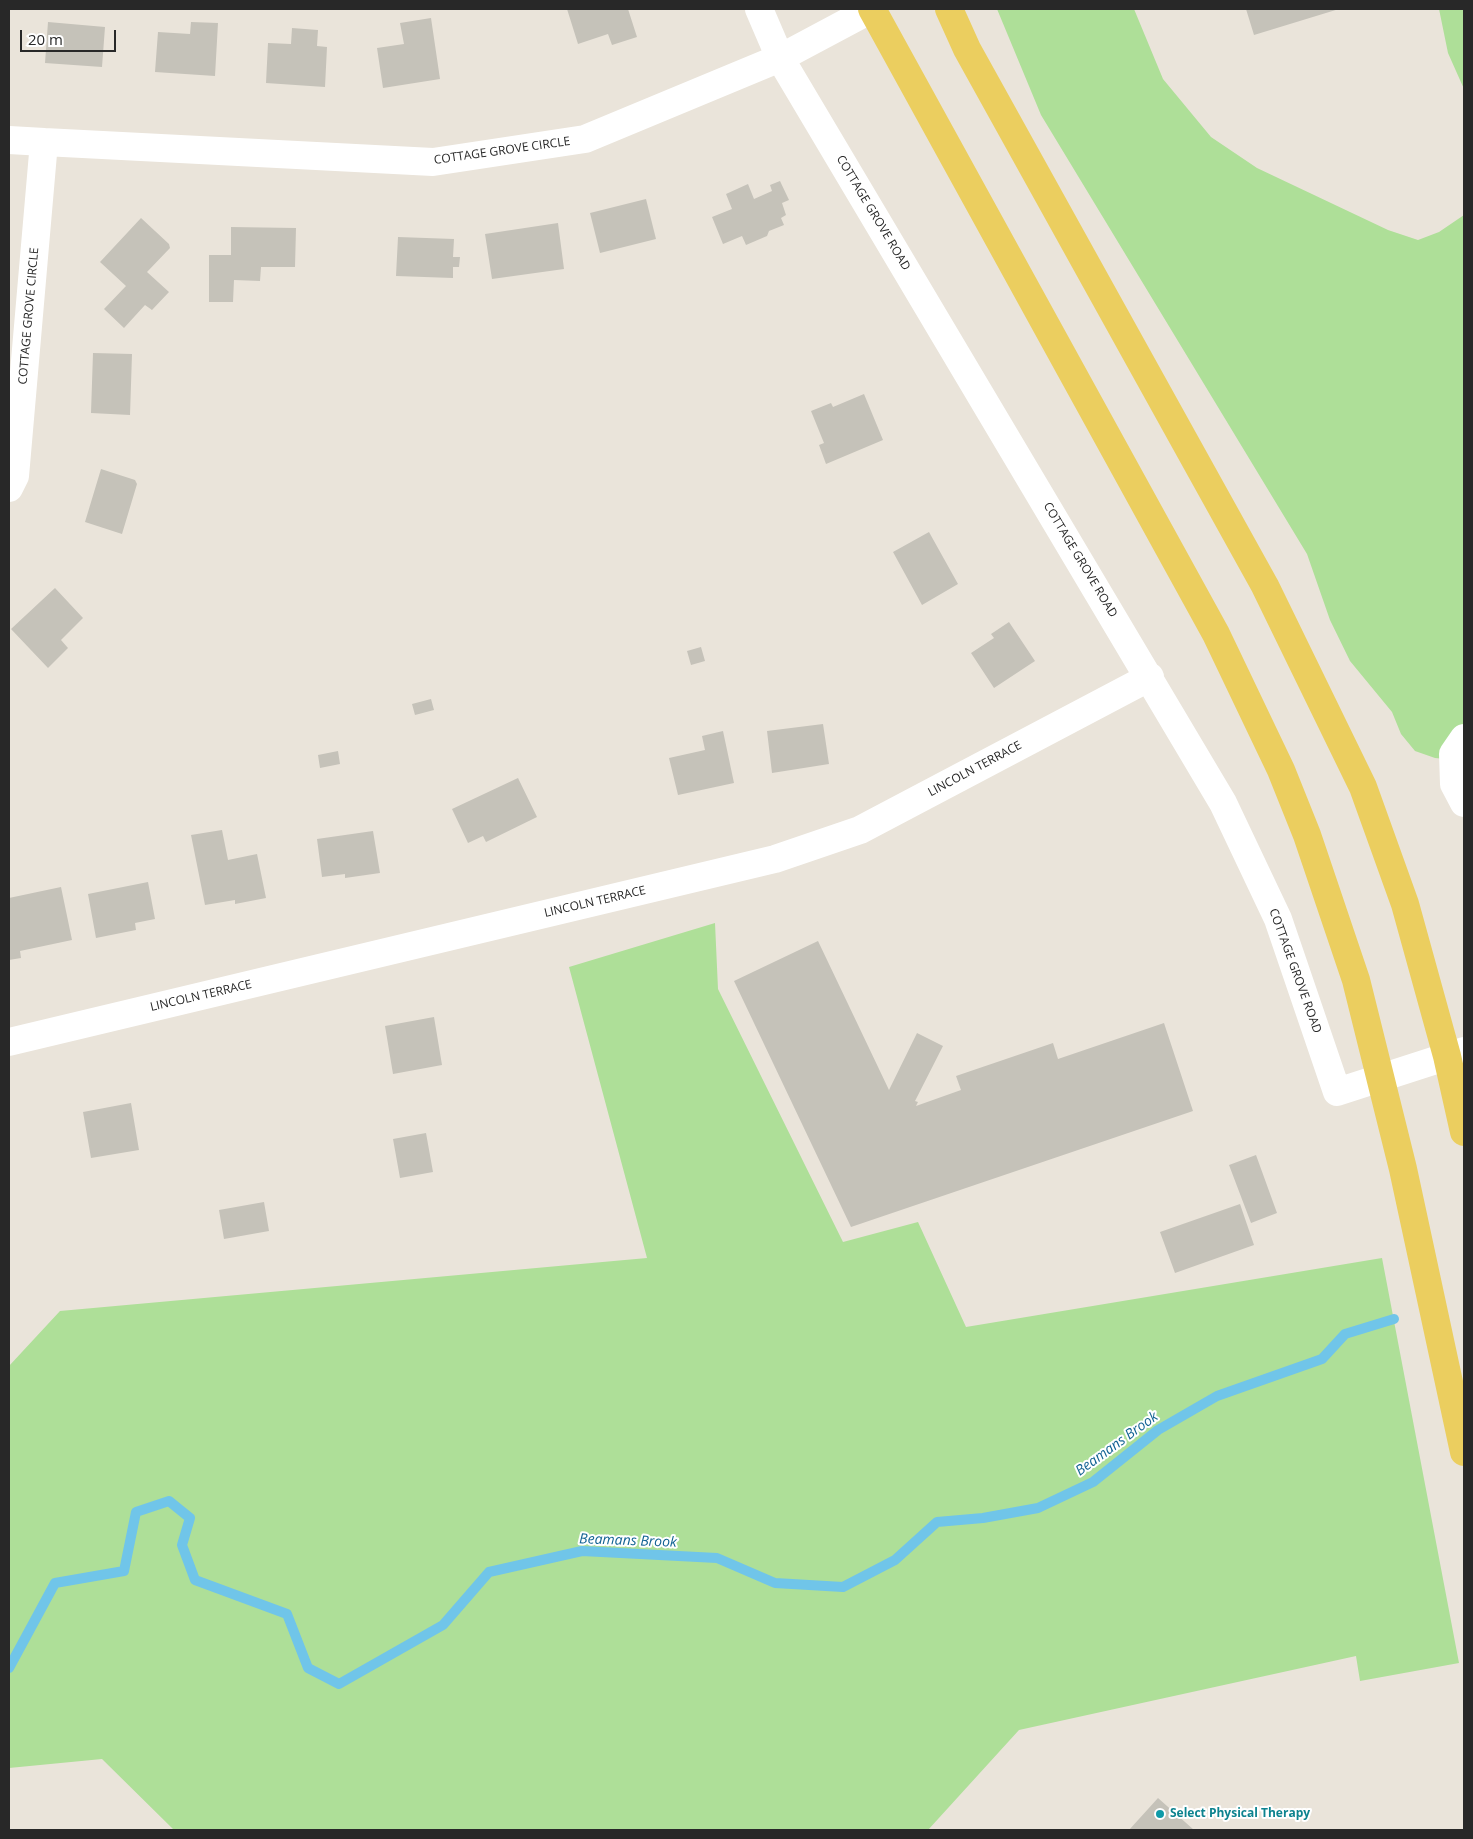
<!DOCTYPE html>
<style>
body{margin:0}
#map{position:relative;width:1473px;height:1839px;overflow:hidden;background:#eae4da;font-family:"Open Sans",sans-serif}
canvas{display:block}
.frame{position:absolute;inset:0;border:10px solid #282828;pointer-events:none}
.scale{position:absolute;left:20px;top:30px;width:96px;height:22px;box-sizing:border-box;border:2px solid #282828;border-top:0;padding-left:6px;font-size:15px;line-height:18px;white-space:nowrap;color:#282828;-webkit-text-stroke:4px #fff;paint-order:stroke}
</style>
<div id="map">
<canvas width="1473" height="1839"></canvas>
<div class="frame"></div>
<div class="scale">20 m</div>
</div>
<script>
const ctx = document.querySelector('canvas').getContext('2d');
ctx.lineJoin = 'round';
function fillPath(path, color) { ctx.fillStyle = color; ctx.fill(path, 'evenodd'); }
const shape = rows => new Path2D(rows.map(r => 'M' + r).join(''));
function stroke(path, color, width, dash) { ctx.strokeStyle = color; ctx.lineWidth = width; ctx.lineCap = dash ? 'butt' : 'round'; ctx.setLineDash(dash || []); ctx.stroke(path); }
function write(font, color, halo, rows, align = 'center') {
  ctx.font = font + ' "Open Sans",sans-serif'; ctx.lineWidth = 4; ctx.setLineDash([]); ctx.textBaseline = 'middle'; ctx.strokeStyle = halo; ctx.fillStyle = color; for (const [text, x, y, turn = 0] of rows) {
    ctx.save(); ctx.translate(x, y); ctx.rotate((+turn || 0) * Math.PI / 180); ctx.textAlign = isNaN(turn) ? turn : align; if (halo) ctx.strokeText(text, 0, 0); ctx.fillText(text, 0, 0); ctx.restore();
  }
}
fillPath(shape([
 [997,9,1134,9,1163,79,1211,137,1257,168,1388,230,1418,240,1439,232,1464,215,1464,754,1457,760,1435,758,1415,751,1401,734,1392,712,1350,661,1330,620,1307,554,1041,115],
 [1439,9,1464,9,1464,89,1448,53],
 [715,923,718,989,843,1242,918,1222,966,1327,1382,1258,1459,1663,1360,1681,1356,1656,1019,1730,928,1830,174,1830,102,1759,9,1768,9,1366,60,1311,647,1258,569,967]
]), '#aedf98');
stroke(shape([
 [9,1668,55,1583,124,1571,136,1512,169,1501,190,1518,182,1545,195,1580,287,1614,308,1668,339,1684,443,1625,489,1572,582,1551,717,1558,775,1583,843,1587,895,1560,937,1522,983,1518,1038,1508,1093,1482,1158,1430,1217,1396,1322,1359,1345,1334,1394,1319]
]), '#70c5e9', 10);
fillPath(shape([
 [567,9,628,9,637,37,612,45,608,34,578,44],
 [1246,9,1339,9,1254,35],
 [431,18,440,79,383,88,377,48,404,44,400,23],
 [48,22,105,27,102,67,45,63],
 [191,22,218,23,215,76,155,72,158,32,190,34],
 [292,28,318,30,317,46,327,47,325,87,266,83,268,43,291,44],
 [780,181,789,200,782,203,786,215,781,218,784,225,769,231,767,236,746,245,742,236,723,244,712,217,732,209,726,194,748,184,754,199,772,191,770,185],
 [646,199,656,239,600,253,590,213],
 [141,218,169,244,170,248,147,272,169,292,152,310,145,305,124,328,104,309,126,286,100,262],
 [558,223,564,269,492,279,485,234],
 [231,227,296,228,295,267,261,267,260,281,234,280,233,302,209,302,209,255,231,255],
 [398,237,454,239,453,257,460,257,459,267,453,267,453,278,396,276],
 [93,353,132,354,130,415,91,413],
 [864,394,883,440,826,464,819,445,824,443,811,411,831,403,833,407],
 [101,469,135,480,137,484,122,534,85,522],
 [929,532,958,584,922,605,893,552],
 [55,588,83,618,61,640,68,648,48,668,11,629],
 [1009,622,1035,661,994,688,971,653,994,638,991,634],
 [701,647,705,661,691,665,687,651],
 [431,699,434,710,415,715,412,704],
 [823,724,829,764,772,773,767,731],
 [723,731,734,783,678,795,669,758,705,750,702,736],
 [338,751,340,764,320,768,318,755],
 [518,778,537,817,486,842,483,836,468,843,452,809],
 [222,830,228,860,257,854,266,898,235,904,235,900,205,905,191,835],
 [373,831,380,873,345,878,345,874,322,877,317,839],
 [148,882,155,919,135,923,136,930,96,938,88,894],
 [61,887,72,940,20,951,21,958,9,960,9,898],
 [818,941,889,1090,917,1033,943,1046,915,1101,918,1102,916,1106,961,1090,956,1076,1053,1043,1058,1059,1164,1023,1193,1111,851,1227,734,981],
 [434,1017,442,1065,393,1074,385,1026],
 [131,1103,139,1150,91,1158,83,1112],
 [426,1133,433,1172,400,1178,393,1139],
 [1256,1155,1277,1213,1251,1223,1229,1165],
 [264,1202,269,1231,224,1239,219,1210],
 [1240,1204,1254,1245,1175,1273,1160,1232],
 [1158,1798,1194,1830,1129,1830]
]), '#c5c2b9');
stroke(shape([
 [759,9,780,58,1223,803,1278,919,1337,1092,1464,1051],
 [9,140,44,142,15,476,9,488],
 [44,142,433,162,585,139,780,58,872,9],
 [1464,738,1453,754,1454,784,1464,803],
 [9,1042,775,859,860,830,1150,677]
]), '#fff', 28);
stroke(shape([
 [872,9,1216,634,1281,770,1307,835,1356,980,1403,1169,1464,1452],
 [949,9,967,49,1265,586,1363,787,1405,904,1447,1056,1464,1132]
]), '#ebce5f', 28);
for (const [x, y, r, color] of [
 [1160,1814,5,"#0f9aa8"]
]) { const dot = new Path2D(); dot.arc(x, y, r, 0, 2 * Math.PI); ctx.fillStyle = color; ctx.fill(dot); stroke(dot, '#fff', 2); }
write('12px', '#282828', '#fff', [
 ["COTTAGE GROVE CIRCLE",502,151,-8],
 ["COTTAGE GROVE ROAD",873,213,59],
 ["COTTAGE GROVE CIRCLE",29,316,-85],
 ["COTTAGE GROVE ROAD",1080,560,59],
 ["LINCOLN TERRACE",975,769,-28],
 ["LINCOLN TERRACE",595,902,-13],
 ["COTTAGE GROVE ROAD",1295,971,70],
 ["LINCOLN TERRACE",201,996,-13]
]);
write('bold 12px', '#0d838f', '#fff', [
 ["Select Physical Therapy",1170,1814]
], 'left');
write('italic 14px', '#126293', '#fff', [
 ["Beamans Brook",1117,1444,-36],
 ["Beamans Brook",628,1541,2]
]);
</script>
